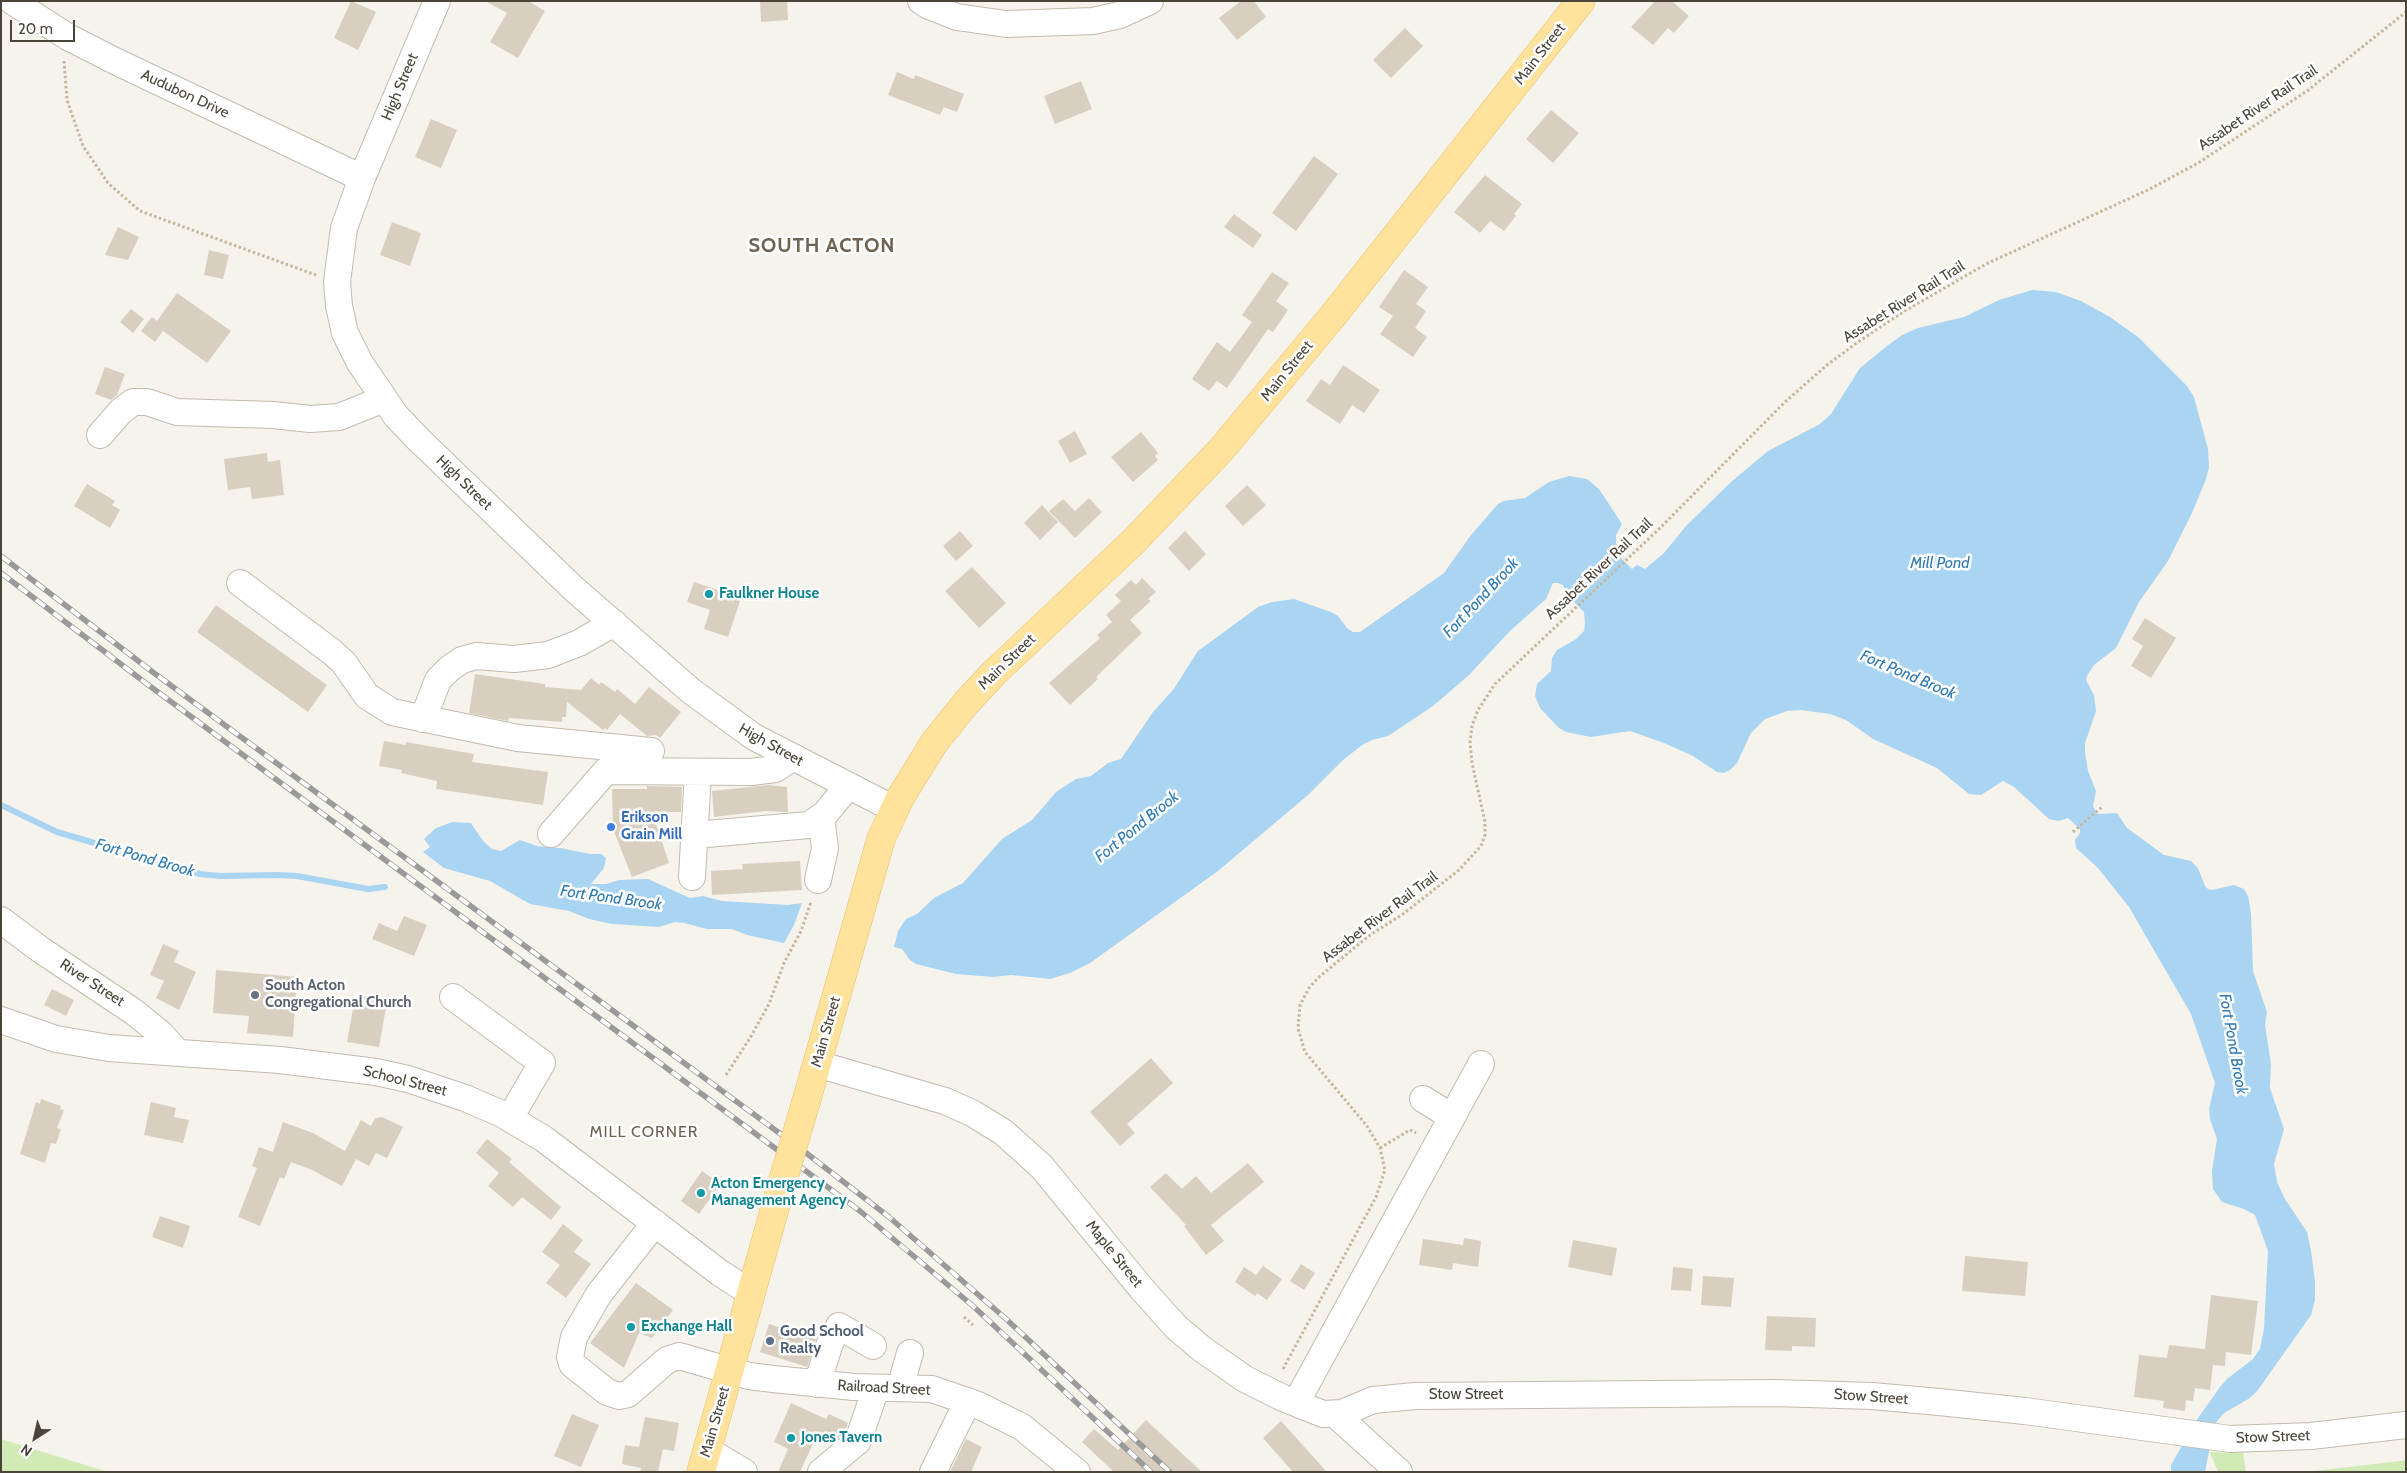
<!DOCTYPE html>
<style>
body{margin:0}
#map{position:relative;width:2407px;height:1473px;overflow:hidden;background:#f6f3ec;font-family:Cabin,sans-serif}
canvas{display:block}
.frame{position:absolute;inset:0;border:2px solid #4b4439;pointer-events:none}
.north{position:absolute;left:10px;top:1413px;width:50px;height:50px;-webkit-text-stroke:4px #fff;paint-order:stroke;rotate:215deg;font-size:14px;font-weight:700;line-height:20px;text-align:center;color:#4b4439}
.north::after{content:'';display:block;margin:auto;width:18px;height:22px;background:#4b4439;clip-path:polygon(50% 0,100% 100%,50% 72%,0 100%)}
.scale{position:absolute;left:10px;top:20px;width:65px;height:22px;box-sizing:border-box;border:2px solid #4b4439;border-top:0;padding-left:6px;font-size:15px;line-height:18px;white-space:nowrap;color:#4b4439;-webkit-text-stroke:4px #fff;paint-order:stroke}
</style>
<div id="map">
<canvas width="2407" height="1473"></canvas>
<div class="frame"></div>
<div class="north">N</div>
<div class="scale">20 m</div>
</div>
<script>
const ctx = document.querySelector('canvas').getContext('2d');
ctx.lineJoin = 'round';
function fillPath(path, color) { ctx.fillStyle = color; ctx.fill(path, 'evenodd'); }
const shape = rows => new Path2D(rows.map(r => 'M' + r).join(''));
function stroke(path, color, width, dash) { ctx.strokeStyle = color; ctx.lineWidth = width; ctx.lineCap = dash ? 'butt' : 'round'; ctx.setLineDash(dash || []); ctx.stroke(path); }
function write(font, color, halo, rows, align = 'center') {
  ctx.font = font + ' Cabin,sans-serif'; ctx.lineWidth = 5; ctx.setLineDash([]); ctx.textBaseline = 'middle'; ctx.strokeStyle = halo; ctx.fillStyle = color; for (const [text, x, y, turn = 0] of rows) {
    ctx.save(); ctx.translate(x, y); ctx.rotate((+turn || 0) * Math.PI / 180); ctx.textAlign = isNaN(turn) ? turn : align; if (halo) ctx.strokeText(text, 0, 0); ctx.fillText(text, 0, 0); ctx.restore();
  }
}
fillPath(shape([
 [1,1439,108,1472,1,1472],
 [2210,1452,2243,1453,2246,1472,2218,1472],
 [2406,1460,2406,1472,2306,1472,2400,1461]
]), '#d2eab5');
fillPath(shape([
 [2032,290,2056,292,2081,301,2110,317,2138,337,2187,386,2194,397,2208,449,2209,467,2206,479,2192,513,2168,561,2139,602,2116,648,2094,665,2087,676,2086,680,2094,695,2096,711,2085,743,2085,752,2088,771,2096,791,2093,806,2097,814,2117,813,2127,828,2164,855,2191,861,2198,868,2205,886,2208,889,2212,890,2234,885,2244,889,2248,896,2251,913,2253,971,2267,1012,2265,1025,2271,1064,2270,1088,2284,1129,2274,1164,2277,1182,2285,1199,2307,1232,2311,1251,2315,1281,2315,1300,2311,1315,2258,1390,2250,1398,2224,1413,2214,1425,2205,1472,2171,1472,2171,1465,2196,1421,2220,1387,2227,1379,2253,1359,2260,1349,2264,1329,2268,1251,2255,1215,2244,1209,2222,1202,2213,1189,2212,1171,2217,1139,2210,1119,2209,1109,2215,1083,2191,1014,2129,907,2098,868,2076,848,2075,840,2080,833,2080,829,2068,818,2058,821,2049,819,2014,787,2003,781,1981,795,1969,794,1937,768,1873,739,1846,720,1830,714,1801,710,1787,711,1765,719,1751,733,1737,763,1730,770,1724,773,1717,772,1693,756,1664,743,1630,731,1591,737,1566,732,1559,728,1540,708,1535,696,1537,684,1551,671,1552,658,1557,650,1576,639,1584,631,1585,624,1584,612,1567,595,1563,585,1558,583,1553,583,1546,599,1510,631,1469,675,1433,706,1388,736,1372,740,1362,745,1343,760,1308,795,1218,871,1090,963,1070,973,1050,979,1011,975,993,977,956,974,916,964,910,960,902,949,894,947,898,931,906,919,917,914,934,898,963,883,1002,839,1032,820,1056,792,1076,779,1091,776,1108,763,1121,759,1153,712,1173,690,1198,651,1258,607,1272,602,1294,599,1331,612,1338,616,1347,628,1353,632,1360,632,1444,573,1471,535,1498,504,1504,501,1525,498,1549,482,1569,476,1587,479,1599,489,1622,524,1616,535,1616,544,1620,549,1616,553,1632,569,1637,565,1645,569,1664,553,1686,526,1731,482,1768,451,1820,424,1831,414,1860,368,1887,346,1902,335,1918,328,1964,317,1999,300],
 [452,822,471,823,483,841,492,849,501,851,520,840,537,846,560,848,590,854,601,854,606,858,604,868,591,884,606,884,619,880,648,879,690,898,703,896,722,901,788,905,802,903,794,925,784,943,747,935,732,929,707,929,684,923,675,922,659,927,612,924,589,919,569,911,530,904,490,881,444,868,423,852,430,847,424,839,436,828]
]), '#a9d4f2');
stroke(shape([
 [1,805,57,832,200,874,220,876,277,875,297,876,368,889,385,887]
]), '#a9d4f2', 6);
fillPath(shape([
 [351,1,376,12,358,50,334,38],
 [485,1,528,1,545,11,518,58,490,42,507,13],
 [760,1,787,1,788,20,761,22],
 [1241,1,1254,1,1266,17,1237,40,1219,18],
 [1655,1,1672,1,1689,16,1674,33,1668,28,1653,45,1631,27],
 [1405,28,1423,46,1391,78,1373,60],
 [897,72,914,79,915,75,964,94,957,112,944,107,940,115,888,95],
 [1081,81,1092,109,1055,124,1044,96],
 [1551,110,1579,133,1553,163,1526,139],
 [431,119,457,130,441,168,415,157],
 [1314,156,1338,174,1296,231,1272,213],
 [1485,175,1522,204,1514,214,1516,216,1504,231,1490,221,1480,233,1454,212],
 [1234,214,1262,235,1253,248,1224,227],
 [392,222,421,233,410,266,380,255],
 [118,227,139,237,128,260,105,255],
 [209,250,229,255,223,279,204,275],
 [1404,270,1428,287,1416,304,1426,311,1415,328,1427,337,1413,357,1380,334,1393,316,1379,307],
 [1272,272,1289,283,1276,301,1288,310,1273,332,1268,329,1227,388,1217,381,1209,391,1192,379,1217,342,1230,352,1252,322,1242,315],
 [177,293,231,331,207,363,163,331,155,342,141,331,152,317,157,321],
 [131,309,144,319,133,333,120,322],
 [1343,365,1380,390,1364,413,1352,405,1340,424,1306,401,1321,379,1330,385],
 [105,367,125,374,117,395,111,400,95,394],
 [1075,431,1087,454,1070,463,1058,441],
 [1141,432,1158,453,1155,456,1158,460,1133,482,1111,457],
 [267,453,268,462,280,460,284,495,252,499,250,487,228,490,224,459],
 [87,484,115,501,112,505,120,510,110,528,74,506],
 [1247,485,1266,505,1243,526,1225,506],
 [1089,498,1102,512,1075,538,1049,511,1063,499,1075,511],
 [1042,505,1058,522,1040,540,1024,523],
 [960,531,973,546,956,561,943,546],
 [1185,531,1206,554,1189,571,1168,548],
 [972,567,1006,603,979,628,945,591],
 [1142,578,1156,592,1148,599,1151,601,1130,620,1142,633,1096,677,1098,679,1070,705,1049,683,1100,638,1097,635,1112,622,1106,615,1121,601,1115,595,1131,580,1136,585],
 [694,582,741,598,728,637,704,629,710,610,687,602],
 [216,605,327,685,308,712,197,632],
 [2145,618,2176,638,2151,678,2131,666,2143,646,2132,639],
 [475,674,545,684,545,687,581,690,591,678,599,685,601,682,615,692,617,689,635,704,649,687,681,712,660,738,656,735,647,736,620,714,607,730,605,728,603,730,567,702,566,717,562,717,562,722,509,718,508,721,469,713],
 [384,741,406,745,406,742,474,754,472,762,548,772,543,805,436,789,437,781,401,773,402,770,379,766],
 [768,785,787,787,788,812,765,811,714,817,712,791],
 [647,786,682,787,681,812,652,812,669,863,632,877,613,829,612,789,647,789],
 [800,861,802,890,712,895,711,871,743,869,742,864],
 [404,916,427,925,414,956,372,939,379,923,397,931],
 [163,944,179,951,174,962,196,972,179,1010,156,998,164,981,150,975],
 [216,970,297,977,293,1037,247,1033,249,1016,213,1013],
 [52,989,74,1000,66,1016,44,1005],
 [363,996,380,999,378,1007,386,1008,379,1047,347,1042,354,1003,361,1004],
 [1151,1058,1173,1083,1127,1124,1135,1133,1120,1146,1090,1112],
 [41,1099,61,1106,60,1109,64,1110,57,1128,61,1129,56,1144,51,1143,45,1163,20,1154,36,1102,40,1104],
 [151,1102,176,1108,174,1117,189,1120,183,1143,144,1135],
 [382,1117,403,1127,387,1158,376,1153,369,1166,356,1159,342,1186,312,1170,291,1162,284,1179,280,1177,260,1226,238,1217,257,1168,252,1166,259,1147,273,1152,283,1122,313,1133,345,1151,361,1120,371,1126,375,1118],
 [487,1139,512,1159,509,1162,561,1207,551,1220,522,1197,513,1207,488,1186,499,1173,476,1153],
 [1248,1163,1264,1182,1211,1225,1224,1241,1206,1255,1184,1226,1186,1225,1150,1187,1166,1173,1182,1189,1196,1176,1211,1193],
 [702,1171,720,1184,699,1214,681,1201],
 [160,1216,190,1226,183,1248,152,1237],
 [563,1224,583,1240,574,1252,591,1264,566,1298,546,1283,560,1265,542,1252],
 [1464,1238,1481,1241,1478,1267,1453,1263,1452,1270,1419,1265,1423,1239,1463,1245],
 [1573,1240,1617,1248,1612,1276,1568,1267],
 [1965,1256,2028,1262,2025,1296,1962,1291],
 [1301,1264,1315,1273,1304,1290,1290,1281],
 [1263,1266,1282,1279,1267,1300,1257,1293,1255,1296,1235,1282,1244,1267,1256,1275],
 [1673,1267,1693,1269,1691,1291,1671,1290],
 [1703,1276,1734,1278,1731,1307,1701,1305],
 [636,1283,673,1310,652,1338,639,1333,624,1368,590,1343],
 [2211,1295,2258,1301,2251,1355,2226,1352,2225,1366,2213,1365,2210,1390,2195,1388,2193,1401,2186,1400,2185,1411,2163,1408,2164,1401,2134,1397,2139,1355,2167,1358,2169,1345,2205,1349],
 [1767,1316,1816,1318,1815,1347,1792,1346,1792,1351,1765,1350],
 [769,1324,816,1339,807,1367,760,1352],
 [791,1403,826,1419,829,1414,848,1423,845,1432,838,1438,832,1435,829,1442,816,1437,800,1472,778,1472,788,1449,774,1442],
 [572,1414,599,1425,581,1467,554,1456],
 [645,1417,679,1423,674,1451,663,1449,658,1472,640,1472,641,1468,622,1464,625,1445,639,1447],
 [1146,1420,1202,1472,1114,1472,1082,1442,1094,1429,1118,1450],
 [1281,1421,1327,1472,1293,1472,1263,1438],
 [966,1439,982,1447,971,1472,950,1472]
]), '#d8cfc1');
const minor = shape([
 [12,1,68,37,117,62,362,178],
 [437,1,362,178,344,228,337,282,339,306,345,333,360,363,396,416,419,440,574,589,691,691,754,737,894,809],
 [921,1,929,6,957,17,1006,24,1093,21,1120,15,1150,1],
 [100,435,121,411,133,402,147,402,177,412,273,415,310,419,339,417,384,399],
 [240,583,332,652,344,663,367,696,392,712,518,738,651,751],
 [423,719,438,680,449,669,462,660,476,656,514,659,548,655,579,643,614,623],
 [551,834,606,771,751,772,775,769,792,758],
 [695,835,809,825,825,814,848,786],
 [692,877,698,772],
 [818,880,825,848,821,818],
 [1,920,41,950,134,1012,161,1034,177,1052],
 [453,997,542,1063,510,1118],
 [1,1020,56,1039,109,1048,280,1060,376,1072,408,1079,465,1098,502,1114,544,1139,720,1273,751,1293],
 [817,1064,945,1101,972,1113,1003,1132,1042,1167,1142,1289,1176,1327,1202,1349,1245,1379,1283,1398,1323,1414,1342,1413,1373,1400,1415,1396,1775,1393,1872,1396,1939,1402,2025,1411,2230,1439,2311,1436,2406,1425],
 [1423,1099,1452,1117],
 [655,1223,599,1294,574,1337,570,1357,572,1364,607,1392,619,1396,628,1394,667,1360,679,1356,749,1376,773,1379,854,1387,932,1389,978,1405,1022,1427,1077,1472],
 [817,1384,830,1343,839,1326,873,1346],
 [902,1388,904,1374,910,1353],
 [1296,1403,1481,1064],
 [1336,1415,1399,1472],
 [707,1450,744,1472],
 [821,1472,858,1441,876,1388],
 [933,1472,968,1401]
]);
const major = shape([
 [806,1102,881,839,900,798,934,743,966,703,994,673,1133,542,1220,451,1332,317,1581,1],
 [701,1472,778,1197]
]);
stroke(minor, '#c2bbae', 28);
stroke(major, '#e6c16a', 29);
stroke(shape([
 [64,61,67,100,83,146,108,183,140,211,316,275],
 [2073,832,2102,807],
 [726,1075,750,1038,769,1004,784,963,801,931,811,902],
 [1380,1148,1410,1130,1416,1133],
 [964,1317,973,1325],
 [1283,1369,1376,1197,1385,1170,1380,1148,1367,1126,1305,1052,1298,1029,1300,1005,1309,988,1319,977,1370,935,1403,914,1459,870,1481,846,1485,835,1485,822,1472,763,1470,742,1472,726,1478,710,1495,684,1658,530,1784,403,1827,365,1858,342,1903,312,1986,264,2150,189,2198,163,2307,91,2406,12]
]), '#c4b79f', 3, [2.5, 2.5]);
stroke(minor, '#fff', 26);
stroke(major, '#ffe39c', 28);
const rail = shape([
 [1,556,154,673,801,1149,889,1217,1005,1318,1170,1472],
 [1,573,147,684,860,1211,973,1306,1151,1472]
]);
stroke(rail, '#9a9a9a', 5.5);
stroke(rail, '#fff', 4, [11]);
const majorBridge = shape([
 [778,1197,806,1102]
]);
stroke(majorBridge, '#e6c16a', 29, []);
stroke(majorBridge, '#ffe39c', 28);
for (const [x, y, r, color] of [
 [709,594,5,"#0f9aa8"],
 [611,827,5,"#3f7fe0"],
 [255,995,5,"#6b7280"],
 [701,1193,5,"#0f9aa8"],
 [631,1327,5,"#0f9aa8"],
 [770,1341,5,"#5c6f8a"],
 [791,1438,5,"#0f9aa8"]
]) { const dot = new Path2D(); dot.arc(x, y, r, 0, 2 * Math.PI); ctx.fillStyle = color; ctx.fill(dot); stroke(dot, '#fff', 2); }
write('15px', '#4b4439', '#fff', [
 ["Main Street",1540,54,-52],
 ["High Street",400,87,-67],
 ["Audubon Drive",185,94,25],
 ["Assabet River Rail Trail",2258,108,-34],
 ["Assabet River Rail Trail",1904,302,-32],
 ["Main Street",1287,371,-51],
 ["High Street",464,483,44],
 ["Assabet River Rail Trail",1599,569,-43],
 ["Main Street",1007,662,-44],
 ["High Street",771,745,29],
 ["Assabet River Rail Trail",1380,917,-37],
 ["River Street",92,983,33],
 ["Main Street",826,1032,-74],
 ["School Street",405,1081,14],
 ["Maple Street",1114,1254,51],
 ["Railroad Street",884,1388,3],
 ["Stow Street",1466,1395],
 ["Stow Street",1871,1397,4],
 ["Main Street",715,1422,-74],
 ["Stow Street",2273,1437,-2]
]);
write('bold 15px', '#0d838f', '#fff', [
 ["Faulkner House",719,594],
 ["Acton Emergency",711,1184],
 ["Management Agency",711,1201],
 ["Exchange Hall",641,1327],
 ["Jones Tavern",801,1438]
], 'left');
write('bold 15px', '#366cbe', '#fff', [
 ["Erikson",621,818],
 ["Grain Mill",621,835]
], 'left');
write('bold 15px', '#5b616d', '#fff', [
 ["South Acton",265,986],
 ["Congregational Church",265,1003]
], 'left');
write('bold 15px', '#4e5e75', '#fff', [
 ["Good School",780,1332],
 ["Realty",780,1349]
], 'left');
write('italic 16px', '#2e7ab2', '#fff', [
 ["Mill Pond",1940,563],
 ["Fort Pond Brook",1481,598,-47],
 ["Fort Pond Brook",1908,675,23],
 ["Fort Pond Brook",1137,827,-39],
 ["Fort Pond Brook",145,858,16],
 ["Fort Pond Brook",611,898,8],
 ["Fort Pond Brook",2233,1044,80]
]);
ctx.letterSpacing = '1px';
write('16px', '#6e6250', '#fff', [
 ["MILL CORNER",644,1132]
]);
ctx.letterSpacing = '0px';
ctx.letterSpacing = '1px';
write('bold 20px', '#6e6250', '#fff', [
 ["SOUTH ACTON",822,246]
]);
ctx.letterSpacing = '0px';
</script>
